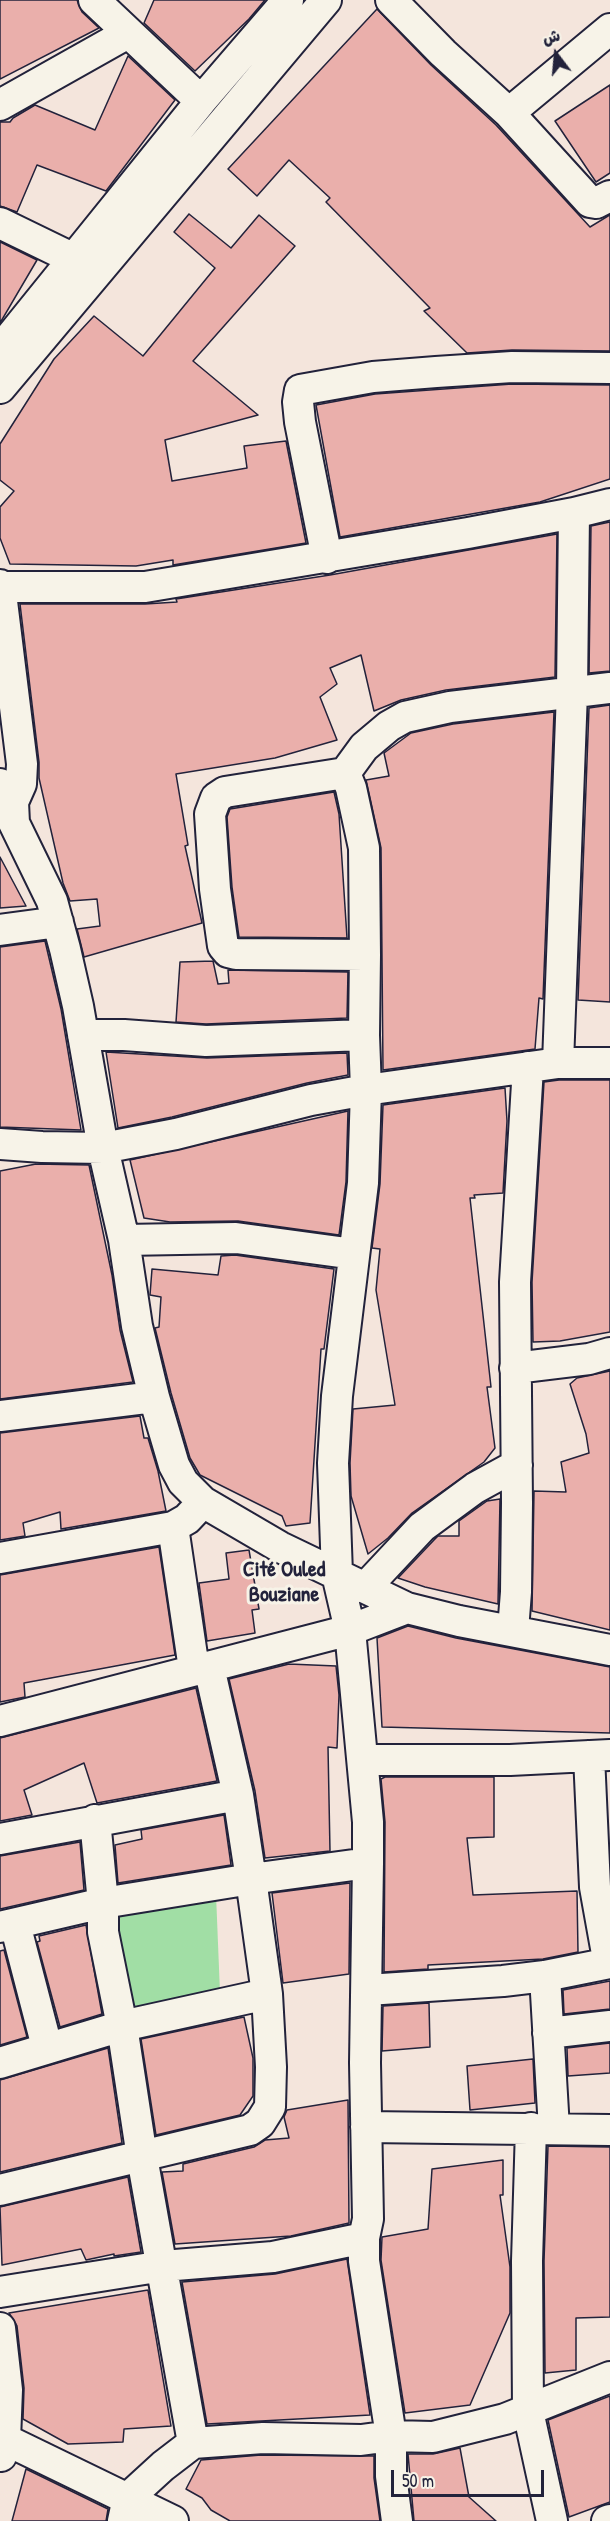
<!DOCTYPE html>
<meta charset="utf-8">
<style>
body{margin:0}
#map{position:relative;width:610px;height:2521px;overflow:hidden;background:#f4e5dc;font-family:"Patrick Hand","Playpen Sans Arabic",sans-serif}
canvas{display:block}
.north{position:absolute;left:526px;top:24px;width:60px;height:60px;-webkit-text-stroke:4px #f7f3e8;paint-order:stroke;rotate:344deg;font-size:16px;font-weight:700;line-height:24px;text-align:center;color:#22223b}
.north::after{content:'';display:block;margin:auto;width:21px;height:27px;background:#22223b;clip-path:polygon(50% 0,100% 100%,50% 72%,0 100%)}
.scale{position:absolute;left:391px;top:2470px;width:153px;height:27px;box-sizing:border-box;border:3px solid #22223b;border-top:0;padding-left:8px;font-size:18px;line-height:21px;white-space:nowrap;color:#22223b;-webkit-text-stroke:4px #f7f3e8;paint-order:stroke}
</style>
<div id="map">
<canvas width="610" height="2521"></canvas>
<div class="north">ش</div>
<div class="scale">50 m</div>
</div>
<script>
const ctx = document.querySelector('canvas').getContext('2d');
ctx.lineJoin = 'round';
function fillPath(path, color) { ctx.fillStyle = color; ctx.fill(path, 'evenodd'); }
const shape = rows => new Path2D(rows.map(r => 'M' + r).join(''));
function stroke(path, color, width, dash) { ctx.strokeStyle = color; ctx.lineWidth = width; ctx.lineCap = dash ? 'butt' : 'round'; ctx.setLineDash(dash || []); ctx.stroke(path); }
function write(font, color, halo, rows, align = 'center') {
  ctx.font = font + ' "Patrick Hand",sans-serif'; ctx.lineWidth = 6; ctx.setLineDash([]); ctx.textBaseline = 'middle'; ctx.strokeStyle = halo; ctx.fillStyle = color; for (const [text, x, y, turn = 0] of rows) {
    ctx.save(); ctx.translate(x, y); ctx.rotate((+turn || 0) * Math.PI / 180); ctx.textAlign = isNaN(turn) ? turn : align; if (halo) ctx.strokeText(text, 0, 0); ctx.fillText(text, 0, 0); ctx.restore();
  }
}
fillPath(shape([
 [216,1894,220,1993,130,2016,107,1928,117,1917]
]), '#a1dea5');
const building = shape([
 [0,0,77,0,82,12,99,28,0,79,0,0],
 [154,0,265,0,249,19,195,71,144,23,154,0],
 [377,9,431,65,496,125,590,227,610,215,610,351,512,350,467,353,424,311,430,308,326,202,330,198,289,160,257,196,228,169,377,9],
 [128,56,175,100,106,191,37,165,17,212,0,206,0,122,10,122,13,118,35,105,95,130,128,56],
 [610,85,610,173,596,182,555,121,610,85],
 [189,214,231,248,259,215,295,246,193,361,258,415,165,440,172,481,247,468,244,446,286,441,306,543,173,565,173,560,136,566,10,564,0,538,0,507,14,491,0,480,0,444,54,359,94,316,143,356,215,268,174,232,189,214],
 [0,242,37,260,0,323,0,242],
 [512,384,610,385,610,479,540,502,340,537,316,405,375,394,512,384],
 [610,522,610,671,589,673,591,526,610,522],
 [557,534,555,677,446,690,401,700,374,711,361,655,330,668,337,684,320,697,337,740,275,758,176,774,188,845,185,846,202,923,84,957,77,929,100,926,97,899,70,901,63,883,39,778,39,762,20,604,145,604,177,602,176,599,330,575,557,534],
 [610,705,610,1002,578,1000,589,708,610,705],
 [554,712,543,999,539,998,535,1049,383,1070,381,848,366,780,389,776,384,753,411,733,453,724,554,712],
 [334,792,339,814,347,938,239,937,232,887,227,817,230,809,334,792],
 [0,857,26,906,0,908,0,857],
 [45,941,61,1009,81,1130,0,1127,0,947,45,941],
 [213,961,218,984,229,983,228,970,348,972,347,1018,206,1024,176,1022,180,962,213,961],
 [106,1052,207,1058,347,1053,348,1075,307,1083,172,1117,118,1128,106,1052],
 [559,1080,610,1080,610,1332,560,1341,533,1342,532,1282,544,1082,559,1080],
 [505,1088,507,1121,503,1193,474,1195,475,1198,470,1198,491,1387,487,1387,495,1448,484,1462,412,1513,388,1538,368,1554,351,1496,350,1463,353,1409,395,1405,376,1290,380,1249,372,1248,380,1184,383,1105,505,1088],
 [348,1111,346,1182,339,1235,238,1221,170,1222,144,1218,130,1160,348,1111],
 [36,1164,89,1165,112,1275,120,1330,133,1382,0,1399,0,1171,36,1164],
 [235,1255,334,1269,324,1349,321,1349,310,1523,286,1526,282,1516,200,1475,190,1458,171,1393,155,1328,159,1327,161,1297,150,1295,152,1269,218,1275,221,1256,235,1255],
 [610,1371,610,1630,532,1611,534,1491,566,1492,561,1462,589,1453,586,1434,570,1384,577,1378,610,1371],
 [140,1416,144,1438,148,1438,158,1471,166,1511,61,1529,60,1512,23,1523,25,1536,0,1540,0,1433,140,1416],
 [500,1499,498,1604,425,1587,398,1578,434,1540,438,1536,459,1536,459,1521,487,1501,500,1499],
 [159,1547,175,1655,24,1683,25,1697,0,1702,0,1575,159,1547],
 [249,1550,259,1609,252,1610,255,1633,207,1641,199,1583,229,1579,226,1553,249,1550],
 [408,1626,456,1638,610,1667,610,1733,382,1727,377,1638,408,1626],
 [289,1664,336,1666,339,1695,337,1748,328,1747,330,1851,265,1858,255,1791,229,1679,289,1664],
 [196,1688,217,1781,97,1803,84,1763,24,1790,32,1815,0,1821,0,1738,196,1688],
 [385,1777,494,1777,494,1837,467,1838,473,1895,577,1891,578,1952,543,1959,428,1965,428,1969,384,1972,385,1822,381,1779,385,1777],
 [224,1815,231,1865,118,1883,115,1845,142,1839,141,1830,224,1815],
 [80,1842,84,1890,0,1909,0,1856,80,1842],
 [350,1883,349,1974,283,1983,272,1893,350,1883],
 [86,1925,102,2014,60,2027,37,1942,40,1941,39,1936,86,1925],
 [4,1950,27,2037,0,2045,0,1951,4,1950],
 [610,1981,610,2009,564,2014,563,1990,610,1981],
 [429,2003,430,2047,382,2051,383,2006,429,2003],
 [244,2017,253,2058,253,2096,240,2115,156,2135,141,2039,244,2017],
 [610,2043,610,2073,568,2076,567,2048,610,2043],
 [108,2048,122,2143,0,2172,0,2080,108,2048],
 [533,2059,535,2103,470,2110,467,2066,533,2059],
 [348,2100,349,2223,291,2236,175,2244,162,2172,183,2171,183,2164,254,2147,265,2140,289,2138,284,2117,287,2110,348,2100],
 [548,2146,610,2147,610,2317,576,2318,576,2370,545,2373,544,2261,548,2146],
 [503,2160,503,2195,500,2195,510,2267,510,2313,470,2405,405,2413,381,2260,382,2237,428,2229,432,2169,503,2160],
 [128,2177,141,2252,114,2256,114,2254,86,2260,81,2249,2,2265,0,2207,128,2177],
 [347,2259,370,2415,207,2424,182,2282,275,2274,347,2259],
 [148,2290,171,2426,124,2429,123,2442,68,2444,23,2419,24,2388,17,2326,9,2313,148,2290],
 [610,2396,610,2502,569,2517,548,2420,610,2396],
 [460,2448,469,2497,496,2521,414,2521,408,2454,433,2454,460,2448],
 [261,2455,374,2456,374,2478,380,2521,230,2521,211,2510,202,2498,186,2489,201,2460,261,2455],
 [26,2469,108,2509,106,2521,12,2521,26,2469]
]);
fillPath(building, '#eaafab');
stroke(building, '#22223b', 1.5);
const minor = shape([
 [94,0,201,101],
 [391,0,443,53,509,113,590,202,596,203,610,196],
 [0,105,128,33],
 [509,113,610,29],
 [0,223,74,259],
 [0,350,201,101,288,0],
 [0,388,326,0],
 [327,558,300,422,298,402,300,390,373,377,436,372,512,367,610,368],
 [0,585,22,764,21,784,13,802,0,809],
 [1,587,145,587,468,533,574,513,610,504],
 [345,773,364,747,389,726,405,717,450,707,610,688],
 [0,784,13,802,14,823,52,901,65,949,78,1006,103,1148,124,1240,137,1326,154,1397,174,1465,183,1482,203,1502,280,1547,407,1608,459,1621,610,1650],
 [0,930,58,922],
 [83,1035,124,1035,206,1041,364,1035,365,955,364,848,351,788,345,773,225,792,216,798,210,814,215,889,223,946,228,952,236,954,365,955],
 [558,1063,572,692,574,513],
 [0,1144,42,1147,103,1148,176,1134,311,1100,366,1090,364,1035],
 [124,1240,236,1238,354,1254],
 [515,1368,589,1359,610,1353],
 [0,1416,154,1397],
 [173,1527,194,1669],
 [0,1558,173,1527,187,1519,203,1502],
 [365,1588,422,1527,475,1488,517,1465],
 [513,1630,516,1592,517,1503,515,1282,528,1067],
 [209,1667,238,1795,251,1879,368,1863,368,1822,350,1630,337,1574,333,1463,337,1396,363,1183,366,1090,558,1063,610,1063],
 [0,1721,350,1630,407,1608],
 [589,1756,595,1887,606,1948,610,1961],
 [363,1760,510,1760,610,1755],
 [95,1820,103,1903,103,1932,122,2026,142,2157,193,2443],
 [0,1839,238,1795],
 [15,1924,47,2047],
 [0,1927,103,1903,251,1879,267,1994,271,2067,270,2107,260,2123,250,2130,0,2190],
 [545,1976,554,2129],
 [367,1990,503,1981,545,1976,610,1963],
 [548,2033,610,2026],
 [0,2063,122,2026,267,1994],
 [366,2127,610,2130],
 [531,2128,527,2261,528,2411,552,2521],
 [364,2238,368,2219,365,2063,368,1863],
 [0,2292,163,2266,273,2257,364,2238,364,2261,391,2436,391,2476,397,2521],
 [0,2328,7,2390,5,2440,1,2456],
 [0,2437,173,2521],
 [123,2521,128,2498,163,2466,193,2443,263,2438,361,2440,391,2436,433,2437,505,2419,610,2377],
 [607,2521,610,2520]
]);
stroke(minor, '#22223b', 34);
stroke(minor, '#f7f3e8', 30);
write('bold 22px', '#22223b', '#f7f3e8', [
 ["Cité Ouled",284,1570],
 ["Bouziane",284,1595]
]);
</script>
